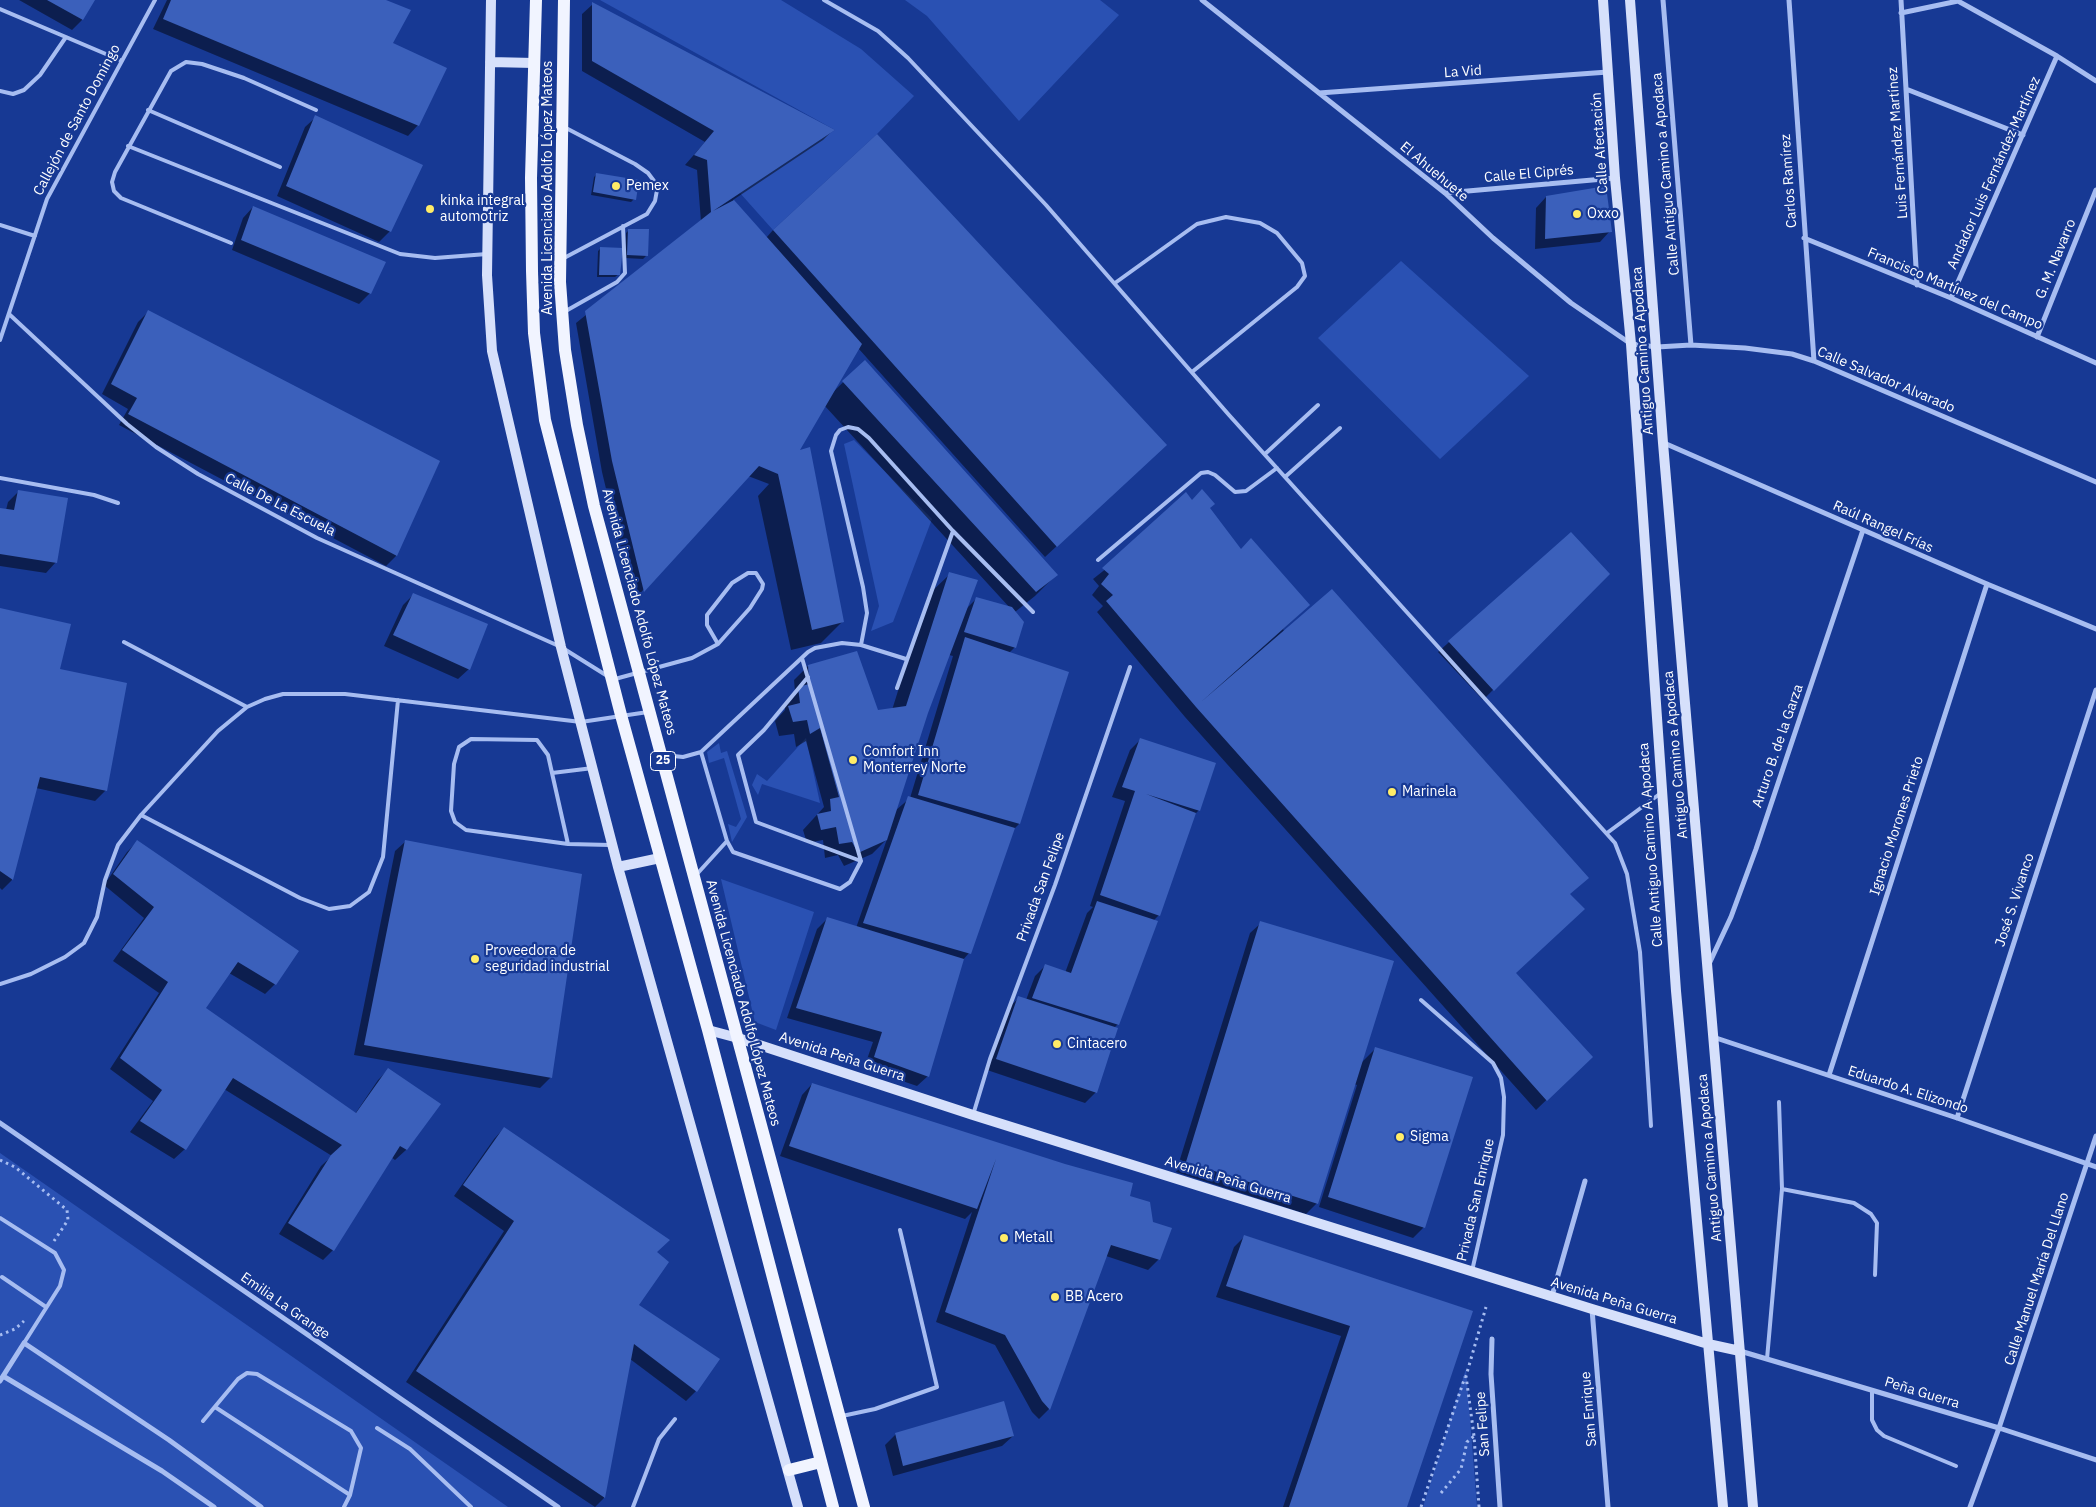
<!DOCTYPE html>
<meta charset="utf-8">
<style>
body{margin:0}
canvas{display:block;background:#173994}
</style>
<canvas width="2096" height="1507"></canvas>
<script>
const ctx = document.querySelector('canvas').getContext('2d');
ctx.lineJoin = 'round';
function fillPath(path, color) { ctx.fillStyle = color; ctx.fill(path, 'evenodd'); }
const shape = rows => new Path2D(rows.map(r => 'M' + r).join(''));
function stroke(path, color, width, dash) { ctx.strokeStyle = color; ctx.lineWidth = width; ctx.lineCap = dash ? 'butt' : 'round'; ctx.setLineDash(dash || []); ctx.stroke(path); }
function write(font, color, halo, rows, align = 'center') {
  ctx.font = font + ' "IBM Plex Sans",sans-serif'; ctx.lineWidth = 4.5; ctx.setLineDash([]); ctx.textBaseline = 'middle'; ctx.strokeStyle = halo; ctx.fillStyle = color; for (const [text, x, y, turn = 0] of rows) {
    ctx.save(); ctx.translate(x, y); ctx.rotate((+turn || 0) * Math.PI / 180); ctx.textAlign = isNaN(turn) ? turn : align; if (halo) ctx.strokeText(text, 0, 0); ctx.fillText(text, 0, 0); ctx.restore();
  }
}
fillPath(shape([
 [600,0,781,0,861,49,914,96,877,134,773,230,740,193,835,130],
 [905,0,1100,0,1119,15,1019,121,927,16],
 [1401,261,1529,376,1440,459,1318,338],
 [854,440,932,519,893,622,871,631,879,606,844,444],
 [806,738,820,803,762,784,758,795,752,785,757,774,767,781],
 [719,743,721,753,727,751,747,817,732,842,728,824,736,827,741,819,724,758,709,763,707,752],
 [721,879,814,912,776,1030,755,1022],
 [0,1153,508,1507,0,1507],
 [1466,1369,1477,1507,1423,1507]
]), '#2a51b3');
fillPath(shape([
 [19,0,94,0,82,20,72,30],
 [167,0,382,0,392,43,418,125,408,136,153,29],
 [593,4,833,130,823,140,733,200,766,238,773,230,1155,455,1045,557,858,348,833,392,865,361,1056,575,1035,596,1015,612,1015,647,1009,653,1019,824,1014,829,969,953,962,961,928,1076,917,1086,864,1068,873,1042,787,1018,817,929,827,919,856,928,887,839,872,854,844,866,838,855,825,858,823,840,807,843,803,830,824,807,806,741,796,747,794,734,779,736,775,721,785,710,785,702,795,692,794,680,808,666,877,711,892,710,928,595,950,574,965,610,976,599,1010,608,824,405,797,452,842,622,821,643,791,650,758,496,769,484,748,476,633,601,602,472,576,323,701,222,697,170,685,165,705,142,582,71,582,14],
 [949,655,953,656,910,798,896,810,927,713],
 [316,117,390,231,379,242,277,196,305,127],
 [597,174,634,199,631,202,591,195,594,177],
 [1546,197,1610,231,1600,242,1535,249,1536,208],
 [253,207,370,293,359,304,232,250,243,218],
 [629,230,646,256,643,259,625,258,626,233],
 [601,248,619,274,615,277,597,277,598,251],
 [148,312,439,462,396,556,386,566,119,425,128,409,102,394,138,322],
 [18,492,56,562,46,573,0,566,0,509,6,510,8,502],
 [1192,501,1208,508,1240,550,1309,605,1283,629,1284,631,1569,894,1514,974,1591,1057,1536,1110,1185,717,1097,612,1103,606,1092,595,1099,586,1093,579],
 [1571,533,1608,574,1483,700,1438,652],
 [414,594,469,669,458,679,384,646,403,605],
 [0,610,59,670,106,790,95,801,36,788,12,880,2,890,0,888],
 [1140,740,1199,810,1193,816,1159,915,1153,921,1118,1024,1114,1028,1096,1092,1085,1103,987,1070,1008,1008,1019,998,1026,1000,1035,976,1046,965,1065,973,1087,913,1093,907,1090,906,1125,801,1112,797,1130,750],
 [138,841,275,984,265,994,229,973,205,1008,355,1114,378,1080,388,1070,439,1104,406,1150,395,1160,391,1157,333,1250,323,1260,279,1234,321,1166,332,1156,224,1089,185,1149,174,1159,130,1132,153,1101,110,1069,159,993,113,961,144,918,104,885,127,852],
 [406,841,551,1077,540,1088,354,1055,395,851],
 [1261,923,1361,1063,1375,1049,1471,1078,1423,1228,1413,1238,1319,1207,1357,1085,1354,1084,1317,1203,1306,1214,1176,1172,1250,933],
 [812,1084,1129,1197,1159,1259,1148,1270,1106,1256,1049,1409,1039,1419,1032,1412,995,1345,936,1322,972,1212,965,1219,780,1156,802,1095],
 [504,1128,655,1252,637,1305,696,1391,686,1401,630,1359,604,1498,595,1507,406,1382,504,1231,454,1196,494,1139],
 [1245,1236,1471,1311,1406,1507,1283,1507,1341,1336,1216,1297,1234,1247],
 [896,1434,1013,1436,1002,1446,893,1476,885,1445]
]), '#0007');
fillPath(shape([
 [47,0,95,0,83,20],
 [171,0,386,0,411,10,393,43,447,68,419,126,163,19],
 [592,2,835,130,713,211,734,200,862,344,800,450,810,447,844,622,812,630,778,474,759,466,644,592,612,461,585,311,711,212,707,160,694,155,714,131,592,61],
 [315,115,423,165,391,232,286,186],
 [877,134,1167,445,1057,547,773,230],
 [596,173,639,180,636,200,593,192],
 [1606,186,1612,232,1545,239,1546,196],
 [253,206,386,262,371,294,241,240],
 [628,229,649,229,648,256,627,255],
 [600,247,623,248,620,275,599,275],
 [148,310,440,461,397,556,128,414,137,398,111,384],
 [865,360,1058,575,1036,592,842,381],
 [1202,489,1215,504,1210,508,1241,549,1251,538,1310,605,1201,702,1332,589,1589,878,1570,894,1585,909,1516,973,1593,1057,1547,1101,1196,707,1106,601,1113,595,1101,584,1109,574,1102,568,1186,492,1192,500],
 [18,490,68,498,57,563,0,554,0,508,14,510],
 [1571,532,1610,574,1494,691,1448,641],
 [949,572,978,580,928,713,887,840,858,853,852,842,839,844,836,827,821,830,817,814,831,811,830,799,839,797,820,728,810,734,807,720,793,722,788,706,800,703,798,687,809,684,808,665,857,651,878,710,906,706],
 [413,593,488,624,470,670,393,635],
 [976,597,1012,607,1024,622,1016,648,964,632],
 [0,608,71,624,60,669,127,683,107,791,40,777,13,880,0,871],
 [965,637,1069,672,1020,824,918,795],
 [1140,738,1216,763,1200,811,1146,794,1196,813,1160,916,1100,895,1135,791,1122,787],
 [908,796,1015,828,971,954,863,923],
 [137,840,299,951,276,985,238,962,206,1008,356,1113,388,1068,441,1104,407,1150,400,1146,334,1251,288,1223,331,1155,342,1145,233,1078,186,1150,140,1121,162,1090,120,1058,168,982,122,950,154,907,113,874],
 [405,840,582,874,552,1078,364,1045],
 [1097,901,1158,921,1119,1025,1032,998,1045,964,1071,973],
 [827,917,964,959,929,1077,874,1057,882,1032,796,1008],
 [1260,921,1394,961,1318,1204,1186,1162],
 [1018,996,1118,1028,1097,1093,996,1059],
 [1375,1047,1473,1077,1425,1228,1328,1197],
 [812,1083,1065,1164,1133,1183,1130,1196,1150,1202,1153,1222,1172,1228,1160,1260,1111,1245,1050,1410,1042,1401,1005,1335,945,1312,996,1159,977,1209,789,1146],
 [504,1127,670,1240,657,1252,669,1262,639,1305,720,1359,697,1392,634,1344,605,1498,416,1371,514,1221,463,1185],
 [1244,1235,1473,1311,1407,1507,1289,1507,1350,1326,1226,1286],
 [1004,1401,1014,1436,903,1466,895,1433]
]), '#3b60bb');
stroke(shape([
 [0,1160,15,1167,67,1210,68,1220,54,1241],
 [0,1335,15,1329,24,1321],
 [1441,1493,1461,1469,1467,1442,1474,1436],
 [1421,1507,1465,1377],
 [1479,1507,1474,1436,1466,1376,1486,1307]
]), '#a7bdf1', 3, [2.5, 4]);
stroke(shape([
 [824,0,878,31,908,58,1046,205,1229,415,1615,843,1627,874,1640,952,1651,1126],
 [0,9,120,60],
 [0,91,13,94,24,90,40,75,66,37],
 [148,110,280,167],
 [128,146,400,254,435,258,487,254],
 [0,225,35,236],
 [231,243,121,198,114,191,112,182,115,172,171,71,186,62,202,64,244,78,316,110],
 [564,258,647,214,655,201,657,190,654,181,648,173,635,164,564,127],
 [1115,283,1197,224,1226,217,1260,223,1277,233,1302,263,1305,276,1297,287,1192,372],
 [564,312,617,282,625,273,623,226],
 [9,314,127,424,156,447,198,474,317,538,561,647,609,677],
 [0,340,47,199,155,0],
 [1265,454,1318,405],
 [1285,477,1340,428],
 [0,478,94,495,118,503],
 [1098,560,1201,473,1208,472,1215,475,1235,492,1246,491,1277,468],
 [124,642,247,707],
 [861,645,867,613,863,587,831,451,836,435,840,430,848,427,858,429,869,438,953,531,1033,612],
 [802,658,861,861,850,882,840,889,733,852,727,841,701,752,808,652,815,648,842,643,861,645,906,659],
 [808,677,764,730,738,755,756,822,861,861],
 [615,679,692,658,718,644,750,608,762,589,763,584,756,573,748,573,732,583,707,615,707,625,718,644],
 [897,688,953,531],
 [664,755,683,757,701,752],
 [552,773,548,755,537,740,471,739,459,747,454,764,451,811,455,822,466,830,568,844,610,845],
 [141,815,300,898,329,909,350,906,369,892,383,857,398,700],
 [1607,833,1661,793],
 [568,844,552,773,593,768],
 [697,874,727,841],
 [0,984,31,974,65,957,84,943,97,917,105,880,118,845,141,815,218,731,247,707,265,699,283,694,345,694,581,722,648,712],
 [1421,1000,1493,1063,1501,1078,1504,1097,1503,1135,1472,1271],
 [973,1115,990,1059,1055,885,1130,667],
 [1782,1189,1854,1203,1871,1214,1877,1223,1875,1275],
 [0,1218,55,1253,64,1270,60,1286,24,1343],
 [2,1277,46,1307],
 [1767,1359,1782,1189,1779,1102],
 [1872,1390,1872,1420,1877,1430,1884,1436,1956,1466],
 [215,1407,350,1495],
 [842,1416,875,1409,937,1387,900,1230],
 [203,1421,238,1379,247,1373,257,1374,351,1431,361,1448,350,1495,344,1507],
 [377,1428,410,1449,471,1507],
 [633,1507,659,1439,675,1419]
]), '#a7bdf1', 4);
stroke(shape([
 [1202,0,1445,193,1493,238,1571,303,1631,344,1657,347,1691,345,1745,348,1792,354,1814,361,2096,482],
 [1663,0,1691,345],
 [1789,0,1814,361],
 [1901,0,1917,285],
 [1901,13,1958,1,2057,56,2096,81],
 [1906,89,2023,135],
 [1319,93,1608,72],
 [1445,193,1615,178],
 [1804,238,1951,298,2096,363],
 [1951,298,2057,56],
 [2037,337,2096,190],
 [1664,443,1987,584,2096,629],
 [1709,964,1731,917,1756,849,1863,530],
 [1713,1037,1957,1118,2096,1167],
 [1829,1075,1987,584],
 [1957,1118,2096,690],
 [0,1123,558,1507],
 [1552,1296,1585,1181],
 [1592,1309,1608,1507],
 [1492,1339,1491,1374,1500,1507],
 [1740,1351,1999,1428,2096,1460],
 [3,1376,162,1471,214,1507],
 [0,1381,24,1343,169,1440,261,1507],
 [1970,1507,1999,1428,2096,1136]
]), '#a7bdf1', 5);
stroke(shape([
 [491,0,487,275,492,351,561,647,618,867,798,1507],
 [1603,0,1615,178,1631,344,1676,991,1723,1507],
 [1630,0,1663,443,1753,1507],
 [490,62,534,63],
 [618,867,660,858],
 [708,1030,738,1038,973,1115,1592,1309,1708,1344,1740,1351]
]), '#d6e0fb', 10);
stroke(shape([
 [536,0,531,178,532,271,534,333,545,420,621,715,708,1030,833,1507],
 [564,0,560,282,565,350,577,425,594,506,864,1507],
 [789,1470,821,1462]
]), '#f1f4ff', 12);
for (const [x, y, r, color] of [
 [616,186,5,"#ffec67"],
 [430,209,5,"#ffec67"],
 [1577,214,5,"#ffec67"],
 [853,760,5,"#ffec67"],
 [1392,792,5,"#ffec67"],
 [475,959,5,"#ffec67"],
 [1057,1044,5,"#ffec67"],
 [1400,1137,5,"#ffec67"],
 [1004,1238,5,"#ffec67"],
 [1055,1297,5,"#ffec67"]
]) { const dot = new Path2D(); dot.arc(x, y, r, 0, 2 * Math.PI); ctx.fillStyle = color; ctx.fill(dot); stroke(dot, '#173994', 2); }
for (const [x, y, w] of [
 [663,761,25]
]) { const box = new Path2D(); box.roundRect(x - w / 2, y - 9.5, w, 19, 4); ctx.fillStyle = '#173994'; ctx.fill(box); stroke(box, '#fff', 1); }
write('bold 12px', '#fff', null, [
 ["25",663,761]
]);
write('14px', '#fff', '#173994', [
 ["La Vid",1463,72,-4],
 ["Callejón de Santo Domingo",77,120,-62],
 ["Calle Afectación",1600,143,-94],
 ["Luis Fernández Martínez",1898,143,-94],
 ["El Ahuehuete",1434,172,40],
 ["Andador Luis Fernández Martínez",1994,173,-66],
 ["Calle El Ciprés",1529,174,-5],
 ["Calle Antiguo Camino a Apodaca",1666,174,-95],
 ["Carlos Ramírez",1789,181,-94],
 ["Avenida Licenciado Adolfo López Mateos",548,188,-90],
 ["G. M. Navarro",2056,259,-68],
 ["Francisco Martínez del Campo",1955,289,23],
 ["Antiguo Camino a Apodaca",1643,351,-94],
 ["Calle Salvador Alvarado",1886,380,23],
 ["Calle De La Escuela",280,505,27],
 ["Raúl Rangel Frías",1883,527,24],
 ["Avenida Licenciado Adolfo López Mateos",639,612,75],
 ["Arturo B. de la Garza",1778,746,-71],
 ["Antiguo Camino a Apodaca",1676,755,-95],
 ["Ignacio Morones Prieto",1897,826,-72],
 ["Calle Antiguo Camino A Apodaca",1651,845,-94],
 ["Privada San Felipe",1041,887,-70],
 ["José S. Vivanco",2015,900,-72],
 ["Avenida Licenciado Adolfo López Mateos",743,1003,75],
 ["Avenida Peña Guerra",842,1057,18],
 ["Eduardo A. Elizondo",1908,1090,18],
 ["Antiguo Camino a Apodaca",1710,1158,-95],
 ["Avenida Peña Guerra",1228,1180,17],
 ["Privada San Enrique",1476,1200,-77],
 ["Calle Manuel María Del Llano",2037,1279,-72],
 ["Avenida Peña Guerra",1614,1301,17],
 ["Emilia La Grange",285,1306,35],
 ["Peña Guerra",1922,1393,17],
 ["San Enrique",1589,1409,-95],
 ["San Felipe",1483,1424,-94]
]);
write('14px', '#fff', '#173994', [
 ["Pemex",626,186],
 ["kinka integral",440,201],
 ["automotriz",440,217],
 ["Oxxo",1587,214],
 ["Comfort Inn",863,752],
 ["Monterrey Norte",863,768],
 ["Marinela",1402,792],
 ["Proveedora de",485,951],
 ["seguridad industrial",485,967],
 ["Cintacero",1067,1044],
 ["Sigma",1410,1137],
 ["Metall",1014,1238],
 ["BB Acero",1065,1297]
], 'left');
</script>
